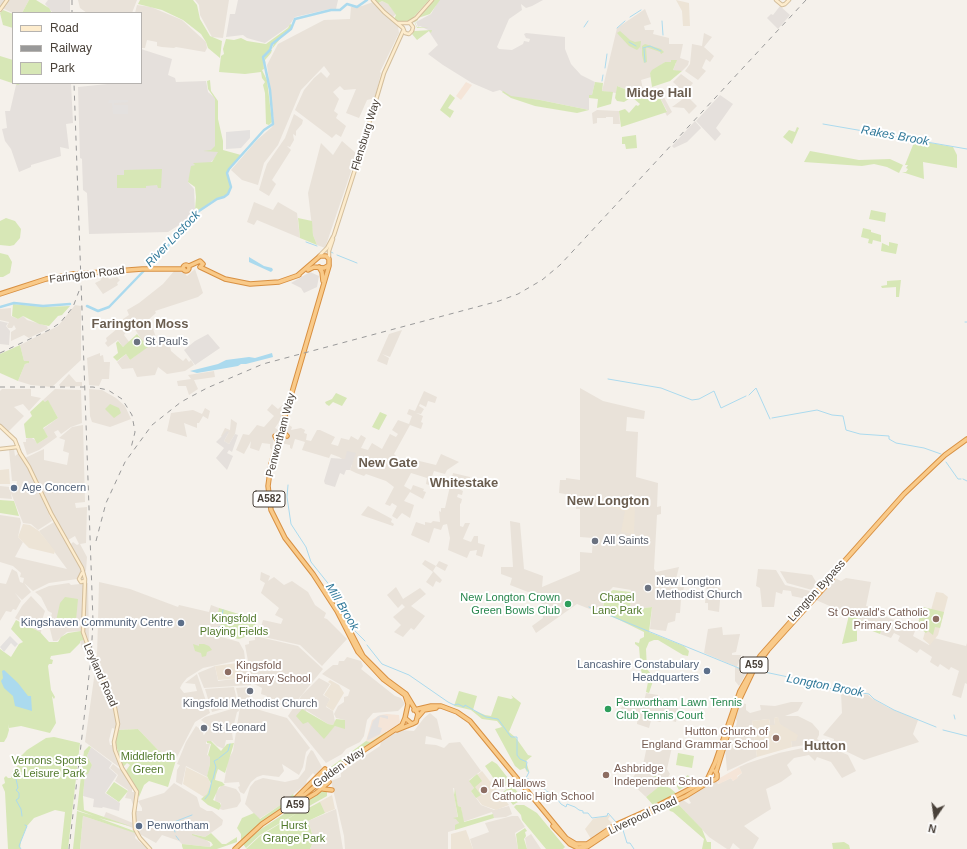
<!DOCTYPE html>
<style>
body{margin:0}
#map{position:relative;width:967px;height:849px;overflow:hidden;background:#f5f1eb;font-family:Helvetica,sans-serif}
canvas{display:block}
.legend{position:absolute;left:12px;top:12px;width:130px;height:72px;box-sizing:border-box;background:#fff;border:1px solid #b6b3b0;margin:0;padding:5px 7px;list-style:none;font-size:12px;color:#494139}
.legend li{display:flex;align-items:center;gap:8px;height:20px}
.legend b{width:20px;border:1px solid #b6b3b0}
.north{position:absolute;left:915px;top:797px;width:40px;height:40px;-webkit-text-stroke:3px #fff;paint-order:stroke;rotate:193deg;font-size:11px;font-weight:700;line-height:16px;text-align:center;color:#494139}
.north::after{content:'';display:block;margin:auto;width:14px;height:18px;background:#494139;clip-path:polygon(50% 0,100% 100%,50% 72%,0 100%)}
</style>
<div id="map">
<canvas width="967" height="849"></canvas>
<ul class="legend">
<li><b style="height:5px;background:#fdeccd"></b>Road</li>
<li><b style="height:5px;background:#999"></b>Railway</li>
<li><b style="height:11px;background:#d7e7b6"></b>Park</li>
</ul>
<div class="north">N</div>
</div>
<script>
const ctx = document.querySelector('canvas').getContext('2d');
ctx.lineJoin = 'round';
function fillPath(path, color) { ctx.fillStyle = color; ctx.fill(path, 'evenodd'); }
const shape = rows => new Path2D(rows.map(r => 'M' + r).join(''));
function stroke(path, color, width, dash) { ctx.strokeStyle = color; ctx.lineWidth = width; ctx.lineCap = dash ? 'butt' : 'round'; ctx.setLineDash(dash || []); ctx.stroke(path); }
function write(font, color, halo, rows, align = 'center') {
  ctx.font = font + ' Helvetica,sans-serif'; ctx.lineWidth = 4; ctx.setLineDash([]); ctx.textBaseline = 'middle'; ctx.strokeStyle = halo; ctx.fillStyle = color; for (const [text, x, y, turn = 0] of rows) {
    ctx.save(); ctx.translate(x, y); ctx.rotate((+turn || 0) * Math.PI / 180); ctx.textAlign = isNaN(turn) ? turn : align; if (halo) ctx.strokeText(text, 0, 0); ctx.fillText(text, 0, 0); ctx.restore();
  }
}
fillPath(shape([
 [0,0,29,0,22,13,13,13,2,8,0,9],
 [78,0,137,0,132,13,87,13,80,8],
 [195,0,229,0,223,38,212,37,200,15,199,5],
 [382,1,388,4,396,14,391,19,398,26,399,33,380,72,381,73,375,98,367,100,359,118,346,113,356,89,344,90,340,86,333,92,339,99,334,111,338,114,336,118,346,126,341,137,336,134,332,138,295,110,304,90,314,78,321,72,327,78,330,74,324,66,301,90,278,145,264,163,258,185,242,180,231,170,257,140,272,127,274,121,267,65,278,44,324,20,350,19,351,7,362,6,373,2,376,5],
 [137,5,151,7,182,20,206,42,207,48,205,52,176,47,174,48,162,47,157,46,157,42,147,40,145,48,141,48,141,13,135,13],
 [645,9,651,24,644,26,645,30,654,30,653,34,669,38,669,44,683,44,680,58,689,61,688,65,682,71,678,71,673,70,676,63,665,62,650,73,651,77,641,80,643,89,635,93,632,97,628,94,630,91,617,86,616,93,602,91,617,28],
 [704,33,712,37,704,47,714,56,710,62,706,59,702,68,706,71,698,80,685,71,690,64,692,44,702,46],
 [681,74,693,83,685,93,673,82],
 [655,88,659,88,672,112,667,116,665,112,667,111],
 [687,96,697,106,689,114,684,108,672,107],
 [597,110,619,111,620,124,613,124,613,117,606,117,606,118,597,118,597,123,593,124,592,113],
 [294,114,303,120,302,124,296,131,296,136,293,134,294,140,290,147,287,146,291,150,272,180,276,184,269,196,259,190,264,173,267,164,285,138],
 [342,141,357,154,325,248,317,245,313,235,308,193,321,143,333,155],
 [254,202,273,210,278,202,297,213,300,238,257,220,254,225,247,222],
 [195,269,203,293,198,297,155,311,156,313,147,321,152,326,159,346,166,342,169,342,171,351,178,357,183,361,186,358,189,362,191,360,194,365,185,371,167,374,158,367,155,375,137,377,133,368,122,369,117,362,126,354,130,360,148,346,143,342,133,326,131,326,124,335,130,343,123,347,118,340,108,347,105,343,107,341,106,338,124,323,123,319,129,315,127,310,139,303,163,284,175,270,182,270,187,276],
 [107,276,109,279,117,277,120,280,117,283,118,285,103,294,95,283,101,280,100,277],
 [75,305,81,306,81,360,52,387,31,385,18,381,25,364,29,363,24,361,20,345,58,326],
 [11,308,11,316,18,319,23,316,27,320,47,326,48,329,29,338,24,335,11,341,11,332,16,329,14,325,12,328,8,328,7,326,9,322,0,320,0,309],
 [402,330,390,357,382,354,389,358,387,365,377,361,389,334],
 [100,353,100,356,103,355,104,362,110,362,109,379,102,379,99,386,89,385,87,358],
 [214,371,215,377,194,380,198,389,189,395,186,386,178,386,177,381,191,379,188,375],
 [69,374,76,382,82,382,82,386,61,387,59,385],
 [580,388,603,401,645,411,644,419,627,417,626,431,638,432,636,477,658,483,657,507,661,506,661,514,657,515,654,569,656,572,679,567,674,587,684,587,681,599,680,613,676,613,675,621,668,623,666,631,650,629,652,607,630,610,631,590,613,587,604,596,602,614,577,604,536,633,532,626,543,618,541,597,510,585,512,578,501,574,501,567,513,567,510,521,520,523,524,569,543,576,542,587,580,571,580,552,592,553,593,538,580,537,580,509,576,509,577,496,559,493,560,480,566,480,566,478,580,480],
 [2,389,31,389,31,396,41,398,29,411,23,404,14,407,24,416,8,432,0,426,0,391],
 [55,389,81,390,82,423,71,427,61,434,58,430,54,432,57,437,39,450,27,455,23,442,26,442,26,439,30,437,35,440,37,444,48,437,43,429,58,418,48,401,46,403,43,400],
 [89,389,102,390,116,398,125,406,131,419,110,427,92,422,90,416],
 [424,391,437,397,435,403,428,401,426,407,420,404,419,406,424,409,421,414,416,413,423,416,421,422,423,423,421,429,410,425,394,454,396,456,395,461,405,464,407,458,436,465,441,454,459,462,447,470,445,474,434,471,429,485,426,484,427,478,411,473,404,486,411,490,413,485,424,489,423,491,426,492,423,499,410,492,404,501,414,505,410,518,402,513,397,519,392,516,397,506,392,503,390,506,385,504,394,487,386,481,366,474,364,476,356,473,350,470,352,465,339,457,331,454,329,458,302,450,305,442,295,439,292,449,290,448,290,445,281,443,283,438,288,437,289,435,285,432,289,425,292,427,291,430,301,428,305,430,304,433,307,434,306,440,311,441,317,430,320,430,335,437,331,444,338,446,341,438,349,440,351,436,358,440,361,435,366,438,361,448,368,450,372,443,382,449,390,434,396,437,398,434,392,430,398,420,409,424,412,416,407,414,409,409,415,411],
 [286,402,285,413,275,428,279,430,274,438,272,450,270,448,270,444,262,443,259,451,250,448,251,441,244,454,236,450,243,434,249,435,257,425,264,427,274,416,267,410,272,404,278,409],
 [205,408,210,411,208,419,203,416,199,423,197,423,197,428,184,423,187,437,167,431,171,413,193,410,202,414],
 [231,419,237,423,235,434,229,444,224,441,229,432,222,437,221,436,225,428,230,430],
 [83,425,85,502,75,503,76,508,87,507,86,543,80,544,87,557,86,571,83,571,70,545,73,542,77,545,79,544,75,536,68,540,52,514,25,458,44,449,44,460,67,465,69,453,63,451,65,440,59,438,72,427],
 [14,449,15,456,19,453,28,468,52,521,38,530,31,524,23,523,11,493,11,490,16,489,17,481,12,481,9,450],
 [453,473,470,477,471,486,460,484,457,488,463,491,462,495,458,494,457,497,462,499,461,503,460,504,460,526,463,527,465,523,470,523,463,539,471,542,474,536,478,536,478,543,485,545,482,557,476,555,477,550,470,551,467,558,448,550,450,538,447,524,443,525,441,530,434,528,429,543,411,535,416,522,425,525,425,522,431,523,433,521,440,522,439,511,441,512,441,508,445,508],
 [0,486,10,487,12,499,0,498],
 [368,506,392,519,391,522,394,524,393,526,361,515],
 [0,515,20,518,21,523,18,537,23,542,15,557,67,569,39,531,54,522,81,567,81,572,77,579,49,583,33,591,24,583,31,592,22,600,15,593,21,601,16,610,13,609,11,612,6,611,0,621,0,583,6,584,12,569,17,572,20,582,23,583,24,578,20,577,21,573,13,566,0,562],
 [425,560,436,566,439,561,448,565,445,571,436,566,433,571,442,580,440,583,436,581,433,587,426,582,433,572,422,564],
 [758,569,776,570,785,585,810,591,811,593,810,596,807,599,792,596,791,591,783,590,782,594,776,592,774,607,762,607,760,588,756,586],
 [780,571,812,575,816,582,812,590,787,583],
 [261,572,270,576,268,581,274,577,284,585,292,581,308,592,315,605,326,613,324,618,327,619,347,639,322,666,300,645,255,635,256,626,261,627,263,620,281,624,283,619,275,615,279,608,261,593,265,583,260,580],
 [835,578,841,581,846,578,871,582,866,606,883,610,881,615,894,620,893,622,896,624,895,628,902,631,905,623,908,624,907,626,915,631,913,636,929,645,934,638,966,646,967,643,967,684,965,683,961,698,952,695,959,671,951,667,949,670,940,664,938,667,930,662,932,657,920,649,917,653,898,641,900,636,894,633,891,638,880,634,882,629,816,600],
 [99,582,130,589,178,607,179,605,209,612,211,605,219,608,217,615,223,616,218,636,239,642,244,651,245,659,203,668,187,678,182,684,180,688,184,693,197,691,195,684,185,683,197,674,210,713,195,722,176,759,158,750,138,729,119,730,112,728,109,740,110,745,113,745,119,767,85,742,97,657],
 [69,583,71,585,88,583,89,642,88,646,82,649,80,641,84,640,82,631,67,632,57,641,53,641,49,625,52,613,48,611,41,597,35,592,49,586],
 [707,583,721,589,719,612,708,610,708,603,705,603],
 [396,587,403,599,420,588,426,594,411,606,425,616,414,630,411,628,403,637,394,632,401,625,393,617,405,607,402,604,398,608,387,595],
 [31,596,45,611,42,620,41,633,15,618,22,606],
 [722,627,723,635,740,634,736,652,732,653,732,655,741,655,737,667,704,653,708,629],
 [255,636,298,646,323,669,292,707,282,702,279,707,265,702,267,696,261,694,262,688,254,684,256,677,251,677,245,645,249,644,249,641,255,640],
 [347,657,361,661,363,666,361,669,395,696,401,698,405,704,398,711,373,713,367,720,364,736,360,742,346,749,342,754,326,763,288,716,302,695,319,678,330,684,323,695,330,699,326,707,333,711,335,722,333,725,328,724,306,710,308,721,318,731,328,733,335,726,344,721,345,720,336,718,334,714,338,706,344,702,344,697,348,696,350,690,322,674,333,665,338,665,339,661,344,661],
 [245,661,251,685,204,688,198,673,215,666,218,681,241,678,239,662],
 [735,667,748,670,739,686,735,681],
 [234,687,238,705,212,712,205,689],
 [249,687,247,692,251,693,249,699,253,702,252,706,240,705,236,688],
 [843,691,868,695,873,699,889,708,918,720,913,734,919,742,864,760,833,745,834,739,823,735,842,713,841,693],
 [646,693,658,695,656,706,661,707,661,704,678,708,676,722,664,719,660,722,653,720,654,718,652,717,649,728,637,724,638,714,620,710,626,700,641,702,644,701],
 [791,702,803,702,798,711,785,716,798,716,812,723,819,731,819,735,817,739,820,741,819,743,792,747,791,741,779,723,778,717,774,718,775,725,770,725,769,719,752,721,757,757,727,771,725,748,731,747,730,737,732,736,733,727,736,726,737,721,735,718,741,703,746,704,746,710,750,713,761,710,760,705,775,706],
 [246,706,287,718,310,748,306,752,303,767,299,775,282,764,284,771,279,777,263,775,257,777,251,782,244,794,240,792,238,787,240,786,239,782,224,783,228,760,233,751,240,707],
 [238,707,239,711,237,712,232,732,233,740,226,740,224,749,217,746,212,741,206,742,206,744,210,744,207,755,210,756,210,764,207,777,186,766,182,785,176,782,177,770,180,765,177,764,186,742,196,726,204,732,203,734,204,735,210,727,201,720,205,717],
 [430,713,437,719,442,740,426,736,425,744,436,745,444,748,449,743,460,742,481,771,469,780,474,788,471,791,481,805,494,810,509,806,512,814,506,817,494,818,492,812,463,822,461,807,458,806,454,788,453,788,459,825,455,826,455,830,448,832,448,849,345,849,344,836,331,781,341,777,341,773,350,766,380,746,381,742,399,730,414,731,424,718],
 [822,744,848,755,856,771,842,778,831,762,817,757,815,761,809,755,794,758,787,765,792,774,781,782,766,789,771,809,744,826,759,838,753,849,740,849,733,843,730,849,727,849,709,837,677,803,683,800,689,804,691,803,688,798,709,785,717,781,718,784,731,778,733,781,742,773,739,767,748,763,779,753],
 [647,746,657,747,660,751,672,747,667,769,670,774,667,779,654,776,662,785,646,797,630,782,638,770,643,773,647,769,643,765],
 [311,750,313,751,322,767,315,775,313,773,307,780,306,784,279,806,259,819,245,804,250,787,255,781,263,778,285,782,298,779,305,770,307,757],
 [113,764,122,771,132,785,132,792,136,792,134,808,131,799,125,798,128,790,115,781,118,775,110,768],
 [174,783,197,797,200,807,207,811,212,811,223,820,222,825,205,837,193,834,206,840,210,843,210,847,182,844,179,841,162,835,156,843,138,833,135,826,136,811,142,811,142,808,138,801,164,793],
 [222,785,236,789,240,794,241,801,237,807,223,810,220,809,221,803,215,801,216,792],
 [336,809,343,849,310,849,314,840,308,821],
 [106,812,133,823,133,828,104,817],
 [83,816,134,832,136,834,135,838,148,849,80,849],
 [512,816,518,816,525,827,515,833,518,849,473,849,470,839,489,832,485,823],
 [531,834,541,849,527,849,525,838]
]), '#e9e2d9');
fillPath(shape([
 [466,82,472,85,461,100,456,96],
 [387,714,399,715,400,723,370,742,366,741,372,720,380,715],
 [739,767,742,773,737,776,738,778,733,781,731,778,719,784,717,781,718,779]
]), '#f5e5d8');
fillPath(shape([
 [48,0,70,0,70,13,53,13,45,4],
 [238,0,338,0,336,9,330,9,295,17,288,27,265,43,247,38,243,35,226,37,230,14,235,14],
 [439,0,543,0,532,6,526,8,521,4,522,10,509,19,497,47,499,49,512,50,523,44,524,41,529,42,530,39,526,38,524,34,526,33,565,37,565,49,571,64,581,75,595,82,592,95,589,96,589,110,540,100,511,97,500,90,493,92,472,83,443,65,428,54,438,45,428,30,420,26,418,27,416,22,431,14],
 [780,6,790,15,778,29,767,18,771,14,773,15],
 [141,49,172,59,168,75,175,78,176,82,206,81,208,92,215,98,216,147,222,151,208,165,192,166,188,182,194,189,195,209,187,220,168,232,89,234,87,193,83,190,82,159,80,158,78,87,117,83,141,83],
 [21,83,71,83,73,123,66,124,69,149,60,147,61,156,31,165,31,167,19,172,11,149,5,141,2,129,7,128,5,111,10,111,16,85],
 [720,95,733,104,716,128,721,134,715,141,696,121],
 [695,121,701,128,687,142,674,148,672,146],
 [310,272,319,276,317,287,304,293,301,288,291,283],
 [0,321,8,323,6,326,10,331,9,345,0,344],
 [208,334,220,348,195,365,184,350,195,341],
 [227,431,229,432,224,441,229,444,235,434,238,435,232,452,229,450,227,453,233,456,227,470,216,458,224,448,216,442],
 [347,451,356,453,350,470,346,470,344,475,340,473,335,487,325,484,324,481,331,458,345,459],
 [91,747,112,763,109,768,117,775,105,793,120,803,119,811,103,807,102,808,93,807,94,799,83,796,85,773,92,765,87,756]
]), '#e5e0dc');
fillPath(shape([
 [676,0,689,3,690,26,683,26,682,11],
 [9,469,10,484,0,484,0,470],
 [608,500,635,504,634,534,621,532,625,511,608,507],
 [23,524,30,525,39,531,55,551,54,554,29,548,18,537],
 [936,592,943,593,948,597,938,635,930,645,923,639],
 [237,663,242,678,218,680,215,666],
 [330,680,339,685,344,693,333,711,326,706,330,699,324,695,331,684,328,682],
 [778,717,780,724,798,735,796,741,791,741,792,747,757,757,752,721,769,719,770,725,775,725,774,718],
 [186,767,208,778,211,785,207,794,204,797,183,784],
 [482,771,496,789,509,805,496,810,482,805,471,791,474,788,469,781],
 [332,795,335,809,325,813,305,810],
 [609,815,610,816,608,819,613,824,591,839,585,829,593,819],
 [466,830,473,849,451,849,451,834]
]), '#ede4d6');
fillPath(shape([
 [29,0,36,0,49,8,52,13,22,13],
 [140,0,193,0,197,5,200,19,210,36,222,41,220,58,208,48,206,42,201,34,183,20,162,10,138,4],
 [374,0,429,0,410,21,402,24,394,19,396,15,388,4,382,1,377,4],
 [434,0,440,0,430,14,418,18,418,20,415,22,417,27,429,28,417,28,414,21],
 [3,10,13,14,13,28,3,25,0,13],
 [290,24,292,25,291,28,277,39,283,35,272,49,274,43,271,45,269,50,272,50,271,53,265,60,266,67,264,57,269,51,263,58,264,69,262,70,267,80,272,122,269,125,266,124,265,93,263,85,265,82,262,78,261,72,245,74,219,72,221,56,224,54,223,49,226,39,234,40,241,38,247,41,266,44,288,28],
 [415,30,415,31,432,30,431,33,429,31,417,40,412,34],
 [620,31,630,40,635,42,641,41,640,50,640,47,637,50,629,46,617,33],
 [645,44,661,49,664,52,661,54,660,52,646,47,647,62,644,63,642,55,642,46],
 [0,56,13,60,13,83,21,83,18,85,0,79],
 [671,60,677,60,673,70,682,71,670,81,652,87,650,73,652,70,665,62,671,62],
 [210,80,211,91,218,101,218,119,223,141,223,150,241,155,227,173,230,186,229,193,225,197,212,201,195,214,193,212,195,210,196,197,195,187,188,182,191,166,195,165,193,163,212,162,218,152,203,151,211,150,215,146,215,99,208,89,207,81],
 [595,82,603,83,602,91,613,92,611,104,597,108,598,99,589,98,589,95,592,95],
 [617,86,630,91,628,94,632,97,624,102,617,101,615,98],
 [655,88,667,112,621,127,619,111,625,109,629,113,636,105,638,106,640,104,633,98,636,94],
 [503,91,511,96,540,100,589,110,577,113,535,106,511,98,502,92],
 [450,94,455,98,448,108,454,111,450,118,440,110],
 [797,127,799,128,792,144,783,137,789,130,795,132],
 [636,135,637,148,626,149,625,144,622,144,622,137],
 [915,140,953,147,957,155,957,168,923,162,924,179,902,172,906,172,908,169,906,168,908,165,905,165],
 [810,151,859,160,890,159,903,165,899,173,887,167,874,164,862,166,804,162],
 [162,169,161,188,158,188,157,185,146,186,146,188,117,188,117,175,124,175,124,170],
 [871,210,886,213,885,222,869,219],
 [6,218,15,221,21,229,20,238,14,245,10,246,0,245,0,221],
 [298,218,312,221,313,235,317,245,300,238],
 [863,228,871,230,871,232,881,235,881,242,873,240,872,244,868,243,869,239,861,237],
 [889,242,898,244,896,254,881,251,882,243,889,246],
 [0,253,8,255,12,262,10,273,3,277,0,277],
 [901,280,899,297,896,297,896,287,882,288,881,286,887,285,887,281],
 [13,304,44,307,70,306,62,315,58,316,49,326,39,324,23,316,18,319,12,316],
 [137,334,148,347,130,360,126,354,117,361,113,357,118,353,116,343,118,341,123,347],
 [20,345,24,361,29,361,29,363,25,364,18,381,0,373,0,354],
 [336,393,347,398,342,406,333,402,329,406,326,404,325,402,332,399],
 [43,400,45,402,48,400,58,418,43,428,48,437,37,444,34,438,26,438,24,424,32,416,30,412],
 [110,404,119,408,121,413,114,418,105,409],
 [380,412,387,415,379,430,372,427],
 [0,500,14,501,19,516,0,513],
 [613,590,631,592,630,610,652,607,649,632,684,646,689,651,688,656,683,655,658,640,654,640,649,642,646,649,647,669,654,678,649,693,646,692,648,682,643,677,641,670,639,647,635,644,635,642,639,643,640,639,644,637,644,632,603,612,604,596],
 [65,597,78,599,76,620,69,620,68,625,56,621,60,603],
 [923,607,944,612,940,628,935,627,933,635,928,631,926,633,917,626],
 [219,608,252,618,252,621,256,622,253,634,239,639,218,634,223,616,217,615],
 [849,615,882,629,880,634,857,625,857,641,842,644],
 [16,620,40,632,49,642,58,642,61,637,68,633,81,631,84,640,80,641,80,643,70,653,51,656,50,659,53,660,52,664,49,664,48,666,51,690,55,697,54,699,52,696,56,723,50,733,21,726,9,728,8,724,9,730,7,737,4,742,0,742,0,649,11,657,19,644,23,642,11,629],
 [193,644,199,646,199,644,204,644,209,646,212,650,207,652,206,656,202,657,201,653,195,651],
 [459,691,477,696,473,710,485,715,491,716,498,696,511,699,513,698,511,695,521,703,509,732,516,738,528,755,532,756,526,761,529,771,527,772,525,768,520,770,515,766,495,729,502,727,497,721,482,719,471,710,454,706],
 [302,709,328,724,333,725,336,719,345,720,345,729,335,726,324,739,308,722,303,724,296,716],
 [138,729,158,750,176,760,168,787,149,781,144,785,139,797,137,790,125,772,130,765,127,763,123,767,115,742,118,730],
 [386,732,386,733,328,774,328,769,366,741,370,742],
 [54,737,80,743,68,849,61,849,65,812,55,810,34,818,27,826,21,841,20,849,8,849,5,792,2,785,5,783,4,778,6,776,8,778,11,778,13,770,19,764,21,766,18,759,27,750,46,738],
 [207,741,211,741,221,751,227,744,234,743,225,773,218,769,216,775,215,780,222,782,225,785,219,787,213,800,220,803,221,806,219,810,208,805,201,799,207,794,211,784,207,776,210,764,210,757,208,755,211,744,207,743],
 [89,746,91,747,87,756,92,765,88,774,85,774,83,796,84,810,133,827,99,818,134,831,135,833,83,816,80,849,73,849,77,811,94,816,77,810,84,751],
 [678,753,694,756,692,768,676,765],
 [492,761,497,764,511,782,501,789,485,766],
 [477,774,482,781,475,787,481,795,476,798,471,791,474,788,469,781],
 [653,775,667,779,662,785,670,788,677,794,653,805,646,797,661,785],
 [688,775,692,782,679,790,675,783],
 [114,782,128,791,119,802,106,793],
 [512,785,523,799,513,805,503,792],
 [455,789,458,806,461,807,464,822,493,814,494,818,455,830,455,825,459,823,456,819,453,818,458,817,454,795],
 [327,790,327,796,304,809,300,803,322,791],
 [293,794,295,798,289,803,259,825,241,841,241,834,237,828,242,818,254,813,260,819,279,806],
 [320,802,325,813,308,821,314,840,310,849,246,849,260,836,302,810,260,835,246,848,243,844,261,829,299,804,302,810,305,810],
 [677,803,702,829,707,842,711,842,711,849,702,849,704,839,673,812,670,811,667,807],
 [516,805,524,805,537,813,565,847,563,849,546,849,522,820,521,815,514,807],
 [525,828,527,831,525,832,526,836,524,839,527,849,518,849,516,834],
 [211,833,222,844,226,844,237,837,237,842,217,849,183,849,182,846,182,844,210,847,213,845,211,842,192,835,192,834,205,837],
 [844,842,849,845,850,849,833,849,832,843]
]), '#d7e7b6');
fillPath(shape([
 [109,100,128,100,128,102,114,103,114,105,128,105,128,114,113,114,112,103,108,103],
 [250,130,250,138,241,148,226,149,226,132],
 [10,636,18,644,15,647,11,643,4,652,0,647],
 [383,715,388,716,388,719,380,717,378,727,382,728,380,734,368,740,367,739,373,721,378,716]
]), '#e4e1df');
fillPath(shape([
 [249,257,264,266,272,268,273,270,271,272,249,262],
 [272,353,273,357,246,364,241,364,238,366,215,370,197,373,190,371,218,364,226,360,249,357,255,358],
 [4,670,18,683,28,696,31,696,32,711,15,706,13,696,4,688,1,681,3,678,2,671]
]), '#abdaee');
stroke(shape([
 [630,17,641,10],
 [662,21,663,35],
 [584,27,588,21],
 [617,28,625,21],
 [629,42,636,46],
 [643,48,650,46,661,51],
 [644,49,645,62],
 [605,68,607,54],
 [602,81,603,75],
 [823,124,967,149],
 [306,242,317,246],
 [331,252,333,253],
 [337,255,357,263],
 [965,322,967,322],
 [608,379,661,388,692,400,699,399,714,391,721,408,746,396],
 [749,395,756,388,770,419],
 [772,418,817,410,832,415,843,416,846,430,860,434,889,436,889,439,896,443,924,448,941,454],
 [946,462,958,479,961,479],
 [963,479,967,481],
 [288,485,287,497,291,524,306,547,311,562,335,592,338,605,352,628,365,641],
 [589,607,741,669,749,670],
 [222,616,223,610],
 [219,627,232,630],
 [367,645,382,664,409,675,448,702,454,705,458,704,464,707,465,705,486,717,498,719,511,737,517,737,517,755,520,759,527,762,526,768,529,772,526,778,533,781,537,785,544,788,546,791,554,795,561,804,566,807,567,804,575,807,579,810,583,811,583,813,588,813,592,818,607,816,608,813,616,822],
 [755,670,793,678,820,687,869,694,874,699,894,710,936,727],
 [954,715,955,719],
 [943,730,967,736],
 [219,758,228,751,230,744],
 [15,774,18,788,16,790,19,793,19,798,16,800,21,809,22,816],
 [213,779,216,767,214,761,218,759],
 [205,799,209,794,212,780],
 [174,822,192,815],
 [173,825,175,832],
 [621,827,623,830,627,843,630,843,634,849],
 [176,836,179,840],
 [21,849,19,846,27,826,25,825]
]), '#abdaee', 1);
stroke(shape([
 [87,306,98,311,109,307,188,225,196,213,217,199,224,197,228,194,231,187,227,173,229,169,264,130,273,124,270,90,263,57,270,50,272,44,291,29,295,19,331,10,340,10,347,4,357,7,367,0],
 [0,307,14,303,43,306,70,304]
]), '#abdaee', 2.5);
const secondary = shape([
 [373,0,384,12,403,28,405,33,409,34,412,31,413,27,410,23,398,23],
 [776,0,782,5,785,4,789,0],
 [0,10,7,0],
 [408,23,416,18,432,0],
 [319,256,327,248,334,235,360,154,384,73,403,31],
 [329,259,329,251,333,239],
 [0,426,15,440,20,453,29,467,51,513,82,568,85,579,83,632,90,652],
 [0,449,18,447],
 [82,573,79,579,81,582,84,581],
 [95,658,115,708,118,724,114,742,115,750,122,768,137,792,134,813,135,829,140,838,150,849]
]);
const trunk = shape([
 '183 268a3 3 0 1 1 6 0a3 3 0 1 1-6 0Z',
 [189,266,200,261,203,264,200,267],
 [200,267,225,279,250,284,279,282,299,275],
 [319,267,322,272,323,281],
 [308,270,314,267,324,268,329,265],
 [89,273,142,269,184,269],
 [298,275,320,256,326,256,329,259,329,266,271,464,268,486,271,510,285,538,313,574,337,611,358,652,383,679,405,695,408,704,405,718,412,724,416,722,418,714,406,694,387,680,363,656,349,629,337,611],
 [0,294,46,279,73,274],
 [282,431,287,436],
 [275,436,278,442],
 [414,710,431,706,441,706,457,712,470,721,566,838,576,844,587,844,615,825,653,808,707,780,715,763,740,691,760,656,904,494,945,455,967,439],
 [418,717,424,710,436,708],
 [397,730,412,724],
 [716,772,737,705,754,669,768,650,832,579],
 [710,779,714,780,717,778,717,774,715,771],
 [323,789,332,790],
 [295,799,325,769],
 [294,806,316,793,329,782],
 [553,826,570,844,578,848,587,847,614,829,686,796,712,780],
 [235,849,262,824,299,799,343,764,402,725,405,718]
]);
stroke(secondary, '#d3be9c', 4.5);
stroke(trunk, '#d89042', 5.5);
stroke(secondary, '#fdeccd', 2.5);
stroke(trunk, '#f9ca89', 3.5);
stroke(shape([
 [72,0,72,13],
 [0,353,49,330,60,323,73,307,79,291],
 [0,387,93,387,108,390,122,399,132,415,135,432,131,448],
 [96,541,106,503,125,462,152,425,181,402,207,388,263,364,499,301,518,294,542,280,560,265,806,0],
 [69,849,91,658,93,621,74,83]
]), '#999', 1, [5, 5]);
const secondaryBridge = shape([
 [90,652,95,658]
]);
const trunkBridge = shape([
 [73,274,89,273]
]);
stroke(secondaryBridge, '#d3be9c', 4.5, []);
stroke(trunkBridge, '#d89042', 5.5, []);
stroke(secondaryBridge, '#fdeccd', 2.5);
stroke(trunkBridge, '#f9ca89', 3.5);
for (const [x, y, r, color] of [
 [137,342,4,"#6b7280"],
 [14,488,4,"#5c6f8a"],
 [595,541,4,"#6b7280"],
 [648,588,4,"#6b7280"],
 [568,604,4,"#2e9e5b"],
 [936,619,4,"#8d6e63"],
 [181,623,4,"#5c6f8a"],
 [707,671,4,"#5c6f8a"],
 [228,672,4,"#8d6e63"],
 [250,691,4,"#6b7280"],
 [608,709,4,"#2e9e5b"],
 [204,728,4,"#6b7280"],
 [776,738,4,"#8d6e63"],
 [606,775,4,"#8d6e63"],
 [484,790,4,"#8d6e63"],
 [139,826,4,"#5c6f8a"]
]) { const dot = new Path2D(); dot.arc(x, y, r, 0, 2 * Math.PI); ctx.fillStyle = color; ctx.fill(dot); stroke(dot, '#fff', 1.5); }
for (const [x, y, w] of [
 [269,499,32],
 [754,665,28],
 [295,805,28]
]) { const box = new Path2D(); box.roundRect(x - w / 2, y - 8, w, 16, 3); ctx.fillStyle = '#fff'; ctx.fill(box); stroke(box, '#494139', 1); }
write('bold 10px', '#494139', null, [
 ["A582",269,499],
 ["A59",754,665],
 ["A59",295,805]
]);
write('11px', '#494139', '#fff', [
 ["Flensburg Way",366,135,-73],
 ["Farington Road",87,275,-7],
 ["Penwortham Way",281,435,-75],
 ["Longton Bypass",817,591,-48],
 ["Leyland Road",100,675,66],
 ["Golden Way",339,768,-36],
 ["Liverpool Road",643,816,-25]
]);
write('11px', '#5b616d', '#fff', [
 ["St Paul's",145,342],
 ["All Saints",603,541],
 ["New Longton",656,582],
 ["Methodist Church",656,595],
 ["Kingsfold Methodist Church",250,704,"center"],
 ["St Leonard",212,728]
], 'left');
write('11px', '#4e5e75', '#fff', [
 ["Age Concern",22,488],
 ["Kingshaven Community Centre",173,623,"right"],
 ["Lancashire Constabulary",699,665,"right"],
 ["Headquarters",699,678,"right"],
 ["Penwortham",147,826]
], 'left');
write('11px', '#27864d', '#fff', [
 ["New Longton Crown",560,598],
 ["Green Bowls Club",560,611],
 ["Penwortham Lawn Tennis",616,703,"left"],
 ["Club Tennis Court",616,716,"left"]
], 'right');
write('11px', '#537a2d', '#fff', [
 ["Chapel",617,598],
 ["Lane Park",617,611],
 ["Kingsfold",234,619],
 ["Playing Fields",234,632],
 ["Middleforth",148,757],
 ["Green",148,770],
 ["Vernons Sports",49,761],
 ["& Leisure Park",49,774],
 ["Hurst",294,826],
 ["Grange Park",294,839]
]);
write('11px', '#785e54', '#fff', [
 ["St Oswald's Catholic",928,613,"right"],
 ["Primary School",928,626,"right"],
 ["Kingsfold",236,666],
 ["Primary School",236,679],
 ["Hutton Church of",768,732,"right"],
 ["England Grammar School",768,745,"right"],
 ["Ashbridge",614,769],
 ["Independent School",614,782],
 ["All Hallows",492,784],
 ["Catholic High School",492,797]
], 'left');
write('italic 12px', '#30799a', '#fff', [
 ["Rakes Brook",895,136,10],
 ["River Lostock",173,239,-46],
 ["Mill Brook",342,607,59],
 ["Longton Brook",825,686,11]
]);
write('bold 13px', '#6b5e50', '#fff', [
 ["Midge Hall",659,93],
 ["Farington Moss",140,324],
 ["New Gate",388,463],
 ["Whitestake",464,483],
 ["New Longton",608,501],
 ["Hutton",825,746]
]);
</script>
